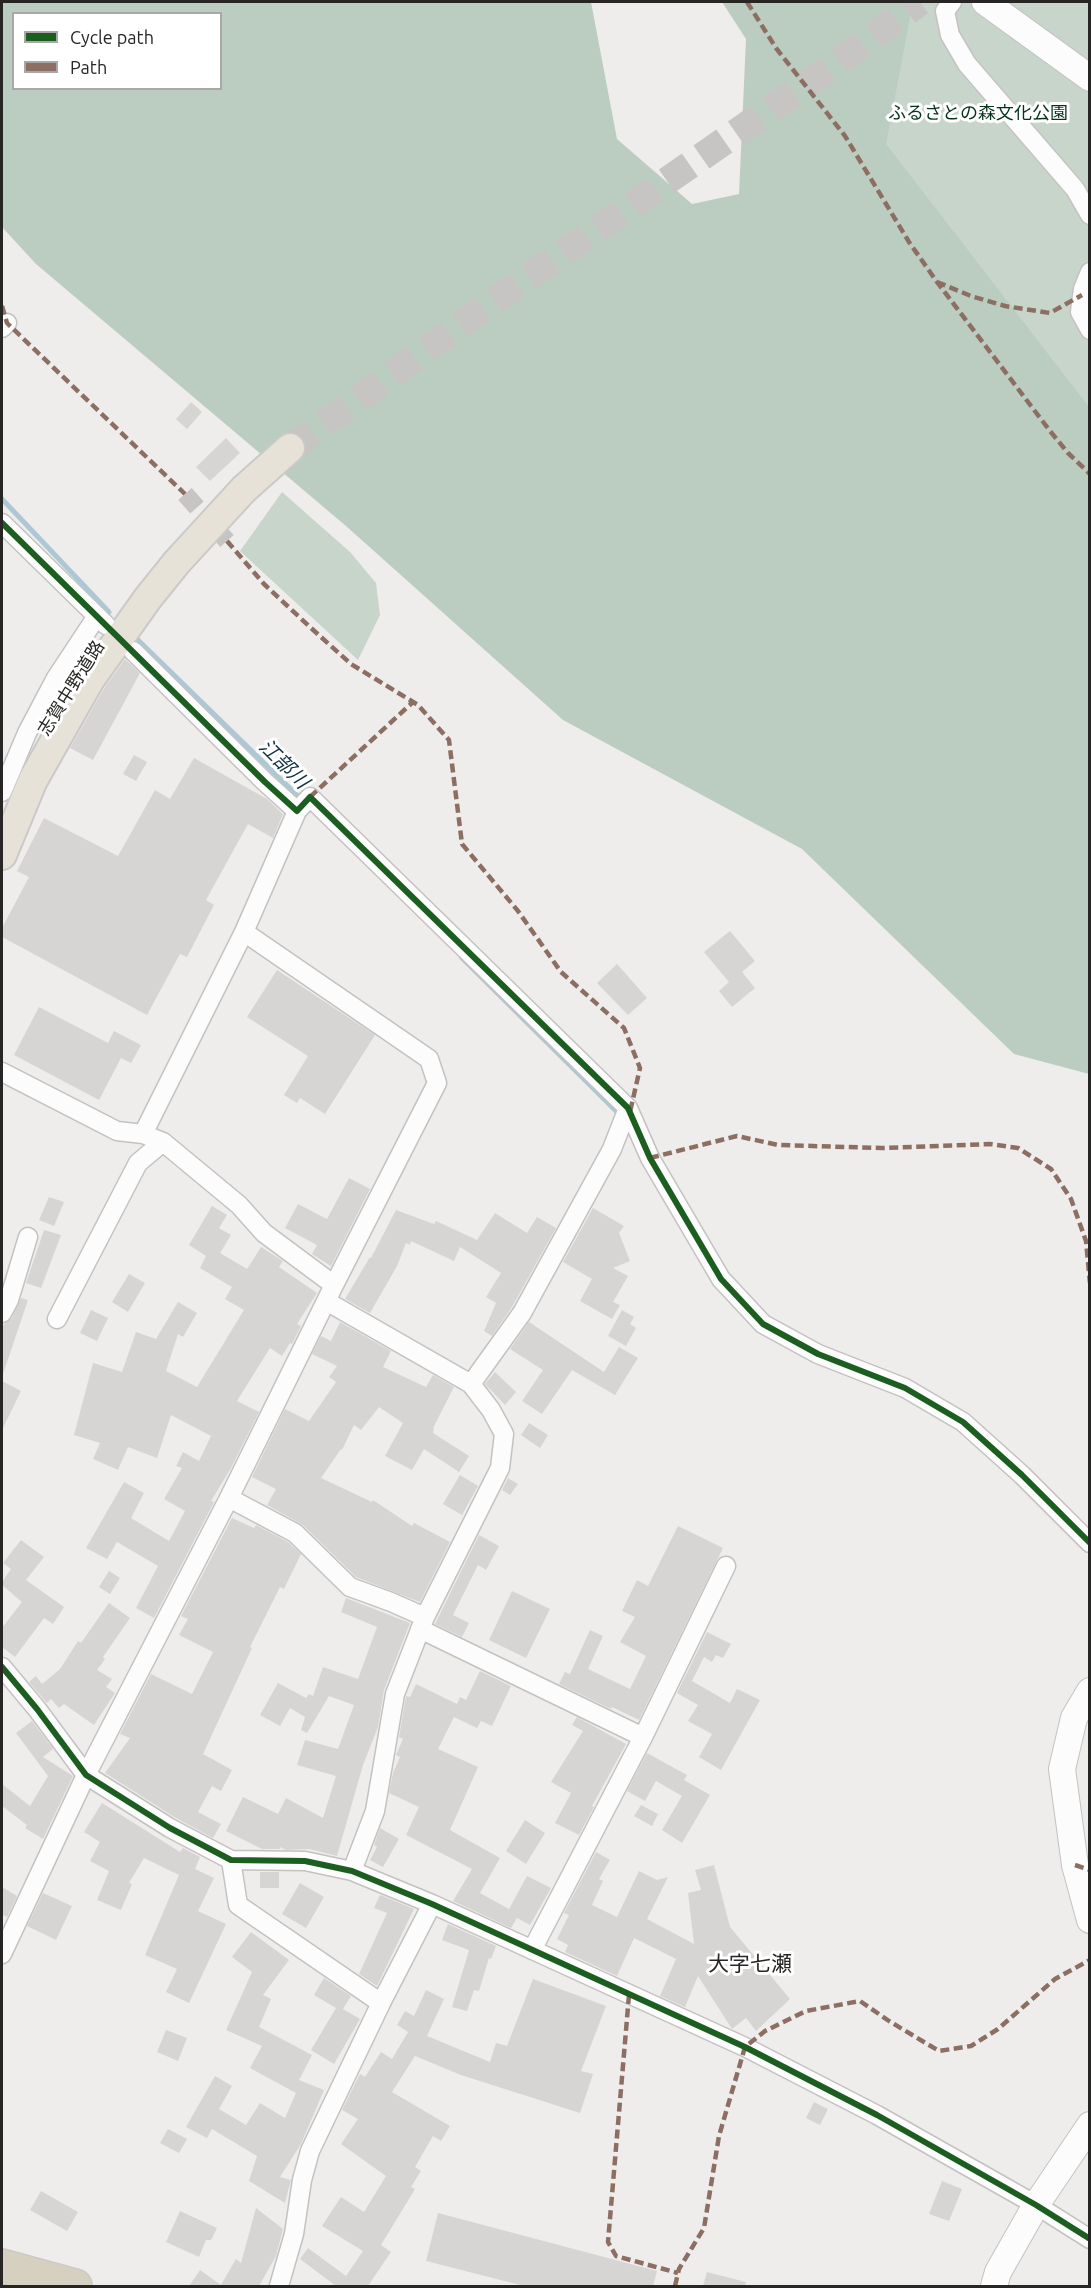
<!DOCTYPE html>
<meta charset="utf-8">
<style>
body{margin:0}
#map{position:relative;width:1091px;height:2288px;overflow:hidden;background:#efedeb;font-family:Ubuntu,sans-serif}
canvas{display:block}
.frame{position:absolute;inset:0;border:3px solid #272624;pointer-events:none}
.legend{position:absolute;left:12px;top:12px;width:210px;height:78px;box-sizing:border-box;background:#fff;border:2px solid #a9a8a7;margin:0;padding:8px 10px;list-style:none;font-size:18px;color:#272624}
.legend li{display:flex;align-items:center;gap:12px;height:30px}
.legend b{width:30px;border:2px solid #a9a8a7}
</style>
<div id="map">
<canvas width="1091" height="2288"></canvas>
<div class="frame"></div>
<ul class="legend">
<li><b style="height:8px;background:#1b5e20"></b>Cycle path</li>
<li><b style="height:8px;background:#8d6e63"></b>Path</li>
</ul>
</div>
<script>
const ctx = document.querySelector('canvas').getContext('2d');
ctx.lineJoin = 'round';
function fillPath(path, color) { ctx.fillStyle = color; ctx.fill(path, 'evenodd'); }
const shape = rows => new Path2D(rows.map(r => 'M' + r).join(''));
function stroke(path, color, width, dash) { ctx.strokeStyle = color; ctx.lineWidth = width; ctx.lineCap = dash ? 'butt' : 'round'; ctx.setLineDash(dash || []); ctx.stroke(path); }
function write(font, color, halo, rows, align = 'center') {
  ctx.font = font + ' Ubuntu,"Noto Sans JP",sans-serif'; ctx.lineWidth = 6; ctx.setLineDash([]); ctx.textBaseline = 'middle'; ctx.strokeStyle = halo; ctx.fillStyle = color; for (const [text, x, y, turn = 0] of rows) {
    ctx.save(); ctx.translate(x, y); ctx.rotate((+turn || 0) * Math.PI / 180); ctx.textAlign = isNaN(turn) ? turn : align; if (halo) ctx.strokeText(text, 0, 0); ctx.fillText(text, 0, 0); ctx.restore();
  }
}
fillPath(shape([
 [768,2,1089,2,1089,445],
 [282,492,350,552,376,583,380,615,358,660,240,551]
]), '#c7d5cb');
fillPath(shape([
 [2,2,591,2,617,139,692,204,739,194,746,39,722,2,913,2,886,144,1089,407,1089,1074,1014,1054,802,849,563,720,346,526,36,264,2,227],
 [14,14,220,14,220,88,14,88]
]), '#bbcdc0');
stroke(shape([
 [2,499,109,612],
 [137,639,302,800],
 [462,958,616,1111]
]), '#adc8d5', 5);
fillPath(shape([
 [191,402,202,412,187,429,176,419],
 [226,438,240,453,210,481,196,467],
 [125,659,140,673,93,760,70,748,103,690],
 [134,755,147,762,136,781,123,774],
 [194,758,267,799,283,814,273,838,248,824,206,900,214,905,187,957,180,954,147,1015,2,937,2,928,29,877,17,871,44,818,118,856,155,790,170,799],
 [730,931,755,961,742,972,755,988,732,1007,719,991,729,982,704,952],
 [617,964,647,998,628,1015,597,983],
 [277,970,375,1035,325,1114,300,1098,297,1103,284,1095,308,1056,247,1017],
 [39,1007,108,1043,114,1031,141,1045,131,1063,121,1058,99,1100,14,1055],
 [349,1178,370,1189,331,1266,312,1254,317,1245,285,1228,298,1204,327,1219],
 [49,1197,64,1202,54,1226,39,1220],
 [212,1206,227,1215,219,1228,231,1235,220,1253,247,1269,261,1247,283,1261,279,1267,317,1293,297,1324,301,1326,292,1344,290,1343,282,1356,270,1348,237,1401,259,1412,231,1468,211,1501,214,1502,154,1618,136,1608,158,1566,117,1542,107,1559,86,1548,124,1482,144,1493,131,1518,169,1541,185,1511,164,1499,182,1468,176,1466,183,1452,199,1461,211,1436,171,1415,157,1458,128,1447,118,1470,93,1459,100,1443,74,1435,93,1363,122,1372,136,1332,156,1339,178,1302,197,1313,183,1337,178,1334,166,1371,197,1387,244,1310,225,1299,232,1287,200,1268,206,1256,189,1245],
 [593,1208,624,1226,619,1233,630,1261,613,1268,628,1276,613,1302,620,1305,612,1319,580,1301,592,1279,563,1262],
 [396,1210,434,1224,436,1221,477,1240,495,1213,527,1233,537,1217,556,1228,512,1307,492,1336,484,1331,496,1303,486,1297,501,1273,460,1247,454,1261,411,1241,410,1245,406,1243,397,1266,370,1313,345,1299,370,1257,371,1258],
 [44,1230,61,1235,41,1288,26,1283],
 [129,1274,145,1283,128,1312,112,1302],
 [21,1298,28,1300,3,1374,2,1374,2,1329,4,1324,12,1318],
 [91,1310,108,1318,97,1341,80,1333],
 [622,1310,634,1317,630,1324,636,1328,626,1346,608,1336],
 [340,1322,391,1351,383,1367,426,1387,433,1375,454,1387,433,1428,434,1429,433,1433,469,1456,459,1472,424,1449,412,1470,385,1456,403,1423,379,1407,361,1430,354,1425,342,1450,341,1449,321,1478,372,1502,373,1500,412,1526,414,1523,450,1542,420,1602,356,1577,303,1525,267,1505,276,1489,252,1477,285,1409,309,1421,336,1382,329,1377,337,1366,312,1354,321,1336,331,1341],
 [529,1322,604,1372,619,1347,638,1358,615,1395,572,1370,542,1414,522,1401,543,1370,510,1349],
 [495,1372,516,1392,505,1405,485,1384],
 [2,1381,21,1391,2,1430],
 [529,1423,548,1435,540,1448,521,1435],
 [460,1475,478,1486,462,1515,443,1504],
 [508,1478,518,1484,510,1495,502,1490],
 [232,1518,254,1528,256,1525,288,1542,301,1554,284,1589,280,1587,250,1647,252,1648,203,1754,232,1770,221,1791,212,1786,198,1812,221,1824,213,1838,176,1818,105,1773,130,1738,120,1734,151,1674,192,1694,213,1652,179,1635,188,1619,181,1616],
 [678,1526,723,1548,639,1720,612,1707,611,1709,559,1684,565,1672,570,1674,590,1630,603,1636,588,1669,630,1689,646,1656,620,1642,635,1617,622,1611,637,1580,648,1586],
 [479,1535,499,1546,486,1570,478,1565,453,1615,469,1623,462,1637,435,1624],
 [21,1540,44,1557,26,1580,64,1607,53,1624,44,1618,15,1657,2,1647,2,1628,22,1602,2,1585,2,1582,11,1569,3,1563],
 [109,1571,120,1578,110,1594,99,1587],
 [512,1591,550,1609,526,1658,489,1640],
 [346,1598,410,1623,384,1690,378,1727,363,1765,337,1856,309,1849,286,1850,280,1847,280,1849,262,1849,226,1831,243,1797,278,1814,286,1798,323,1818,336,1776,297,1765,305,1740,338,1749,354,1705,329,1696,307,1733,301,1730,305,1717,290,1708,280,1726,260,1715,278,1683,306,1698,309,1694,313,1696,323,1667,358,1679,377,1627,341,1612],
 [109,1603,130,1618,103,1657,105,1659,97,1670,112,1679,106,1687,115,1693,94,1725,64,1704,59,1708,51,1699,47,1703,29,1682,36,1676,42,1684,60,1669,78,1641,81,1643],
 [707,1632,731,1644,723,1658,716,1655,712,1662,704,1657,692,1681,730,1703,737,1689,760,1700,721,1770,699,1757,712,1734,688,1721,698,1705,677,1693],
 [480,1671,511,1686,492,1726,481,1721,477,1728,454,1717,438,1749,478,1767,450,1830,500,1858,480,1893,509,1909,527,1876,551,1888,530,1925,517,1918,511,1928,453,1901,472,1869,406,1835,419,1807,389,1793,393,1773,400,1757,396,1755,403,1739,399,1737,406,1696,410,1697,416,1684,457,1704,460,1697,466,1700],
 [577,1717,626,1744,592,1806,594,1807,579,1835,555,1823,571,1793,551,1782,583,1731,572,1725],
 [32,1721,53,1749,43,1757,73,1776,43,1839,25,1828,27,1825,2,1806,2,1784,30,1806,48,1776,16,1733],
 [647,1753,687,1775,684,1780,710,1795,682,1843,662,1830,682,1796,656,1781,645,1801,627,1791],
 [102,1803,180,1852,183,1848,200,1857,195,1869,214,1878,198,1911,226,1924,189,2003,166,1992,177,1969,145,1955,179,1875,144,1858,129,1883,132,1884,121,1910,97,1900,109,1871,90,1861,100,1842,84,1832],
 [641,1805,658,1814,652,1826,634,1816],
 [525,1820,545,1833,526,1864,506,1851],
 [380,1828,399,1839,383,1867,370,1860,377,1847,374,1845],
 [596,1852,610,1860,599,1879,603,1881,592,1905,617,1917,639,1871,657,1880,668,1877,647,1919,694,1944,688,1893,701,1890,695,1870,714,1865,730,1927,790,1999,756,2031,746,2018,732,2029,698,1976,685,2007,660,1996,676,1959,634,1938,617,1976,565,1952,568,1945,557,1939,569,1915,564,1913],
 [260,1872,279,1872,279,1888,260,1888],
 [300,1883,324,1897,306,1928,282,1914],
 [2,1887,17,1896,7,1917,2,1914],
 [43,1893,72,1906,56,1940,27,1926],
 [380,1895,414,1909,377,1986,359,1974,387,1913,374,1908],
 [448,1924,496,1946,491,1959,489,1958,479,1991,474,1990,467,2011,452,2007,469,1950,442,1940],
 [251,1932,289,1960,263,1995,271,1999,259,2027,312,2055,299,2080,324,2090,301,2144,280,2177,291,2180,285,2203,249,2181,257,2156,212,2129,207,2138,186,2127,215,2076,232,2086,219,2109,246,2125,260,2103,285,2118,296,2093,250,2068,262,2046,226,2030,252,1972,232,1957],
 [324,1978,351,1996,343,2009,360,2019,334,2064,311,2050,336,2008,314,1995],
 [533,1979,606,2006,581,2071,593,2074,580,2113,461,2075,415,2056,392,2092,450,2126,441,2141,433,2136,415,2167,421,2171,411,2187,415,2189,381,2245,391,2252,368,2286,336,2286,300,2259,308,2248,346,2276,363,2251,322,2226,341,2197,364,2212,386,2176,341,2144,358,2119,342,2110,360,2074,365,2077,381,2052,392,2059,408,2032,397,2025,405,2011,414,2016,426,1990,444,1999,427,2036,490,2062,496,2043,507,2046],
 [166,2030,187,2038,178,2061,157,2052],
 [814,2102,828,2109,820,2125,806,2118],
 [168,2129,187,2139,179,2153,160,2143],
 [942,2181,962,2189,949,2221,929,2214],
 [41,2191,78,2212,67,2231,30,2210],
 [256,2208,283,2229,276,2256,259,2286,189,2286,200,2270,221,2285,236,2259,241,2263],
 [180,2211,217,2228,211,2240,206,2240,199,2257,166,2242],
 [438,2213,657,2271,653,2286,524,2286,426,2261],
 [707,2272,746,2282,745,2286,703,2286]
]), '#d6d5d4');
stroke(shape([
 [185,494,227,541]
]), '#c7c5c3', 18, [18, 9]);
stroke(shape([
 [290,448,474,315,812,80,920,2]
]), '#c7c5c3', 28, [28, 14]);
const street = shape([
 [952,2,945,11,950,35,967,64,1075,189,1090,215],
 [1090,272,1083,289,1080,312,1090,330],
 [2,328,7,323],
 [2,523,106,625],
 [133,651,265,782,297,811,310,797,628,1108,650,1158,721,1279,763,1324,818,1354,905,1388,963,1422,1022,1475,1090,1543],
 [2,792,27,733,56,678,97,616],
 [2,1072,117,1131,143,1134,163,1142,239,1205,264,1233,334,1285],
 [143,1134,244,932,297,811],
 [326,1301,471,1384,491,1410,504,1434,500,1468,425,1617,395,1694,375,1811,352,1871],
 [2,1313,9,1300,28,1237],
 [57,1319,138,1163,163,1142],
 [471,1384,522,1313,612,1149,628,1108],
 [229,1498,295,1533,350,1587,391,1602,425,1617],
 [420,1629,643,1737],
 [2,1667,37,1709,86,1775,170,1828,231,1860,305,1861,352,1871,432,1904,745,2047,877,2115,1036,2205,1090,2239],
 [231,1860,238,1905,381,2003],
 [532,1950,643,1737,726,1566],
 [2,1954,86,1775,229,1498,334,1285,437,1083,429,1059,244,932],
 [279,2286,294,2234,302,2180,310,2151,381,2003,432,1904]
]);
const secondary = shape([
 [985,2,1090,78],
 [1090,1691,1074,1718,1062,1769,1075,1865,1090,1920],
 [994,2286,998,2272,1036,2205,1090,2125]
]);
const primary = shape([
 [2,855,33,780,89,681,148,598,177,562,244,489,290,448]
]);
const highway = shape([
 [2,2266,75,2286]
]);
stroke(street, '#c4c2c1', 21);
stroke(secondary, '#c4c2c1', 28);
stroke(primary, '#cac9c8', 32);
stroke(highway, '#cac9c8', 36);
stroke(street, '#fdfcfc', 18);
stroke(secondary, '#fdfcfc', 26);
stroke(primary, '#e6e2d7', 28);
stroke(highway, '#d6d0c0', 33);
stroke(shape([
 [747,2,776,48,845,136,909,242,937,282,1050,431,1068,453,1090,474],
 [937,282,971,296,1005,306,1050,313,1082,295],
 [2,306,7,323,185,494],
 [227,541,264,584,311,628,351,664,418,705,449,740,462,844,518,911,561,972,624,1028,640,1068,630,1112],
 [310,797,413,702],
 [650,1158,737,1136,778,1145,882,1148,990,1144,1018,1148,1051,1169,1071,1199,1086,1241,1090,1283],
 [1075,1865,1090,1870],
 [629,1995,608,2242,616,2256,678,2273],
 [675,2286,679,2269,704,2228,719,2136,745,2047,765,2031,806,2011,860,2001,889,2021,939,2051,971,2046,998,2029,1055,1979,1090,1960]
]), '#8d6e63', 4.5, [9, 4.5]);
stroke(shape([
 [2,523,265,782,297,811,310,797,628,1108,650,1158,721,1279,763,1324,818,1354,905,1388,963,1422,1022,1475,1090,1543],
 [2,1667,37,1709,86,1775,170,1828,231,1860,305,1861,352,1871,432,1904,745,2047,877,2115,1036,2205,1090,2239]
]), '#1b5e20', 6);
write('18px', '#04331d', '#fff', [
 ["ふるさとの森文化公園",978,113]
]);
write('18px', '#272624', '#fff', [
 ["志賀中野道路",71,688,-58]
]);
write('italic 20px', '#0f3241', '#fff', [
 ["江部川",284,764,45]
]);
write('21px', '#272624', '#fff', [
 ["大字七瀬",750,1964]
]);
</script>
